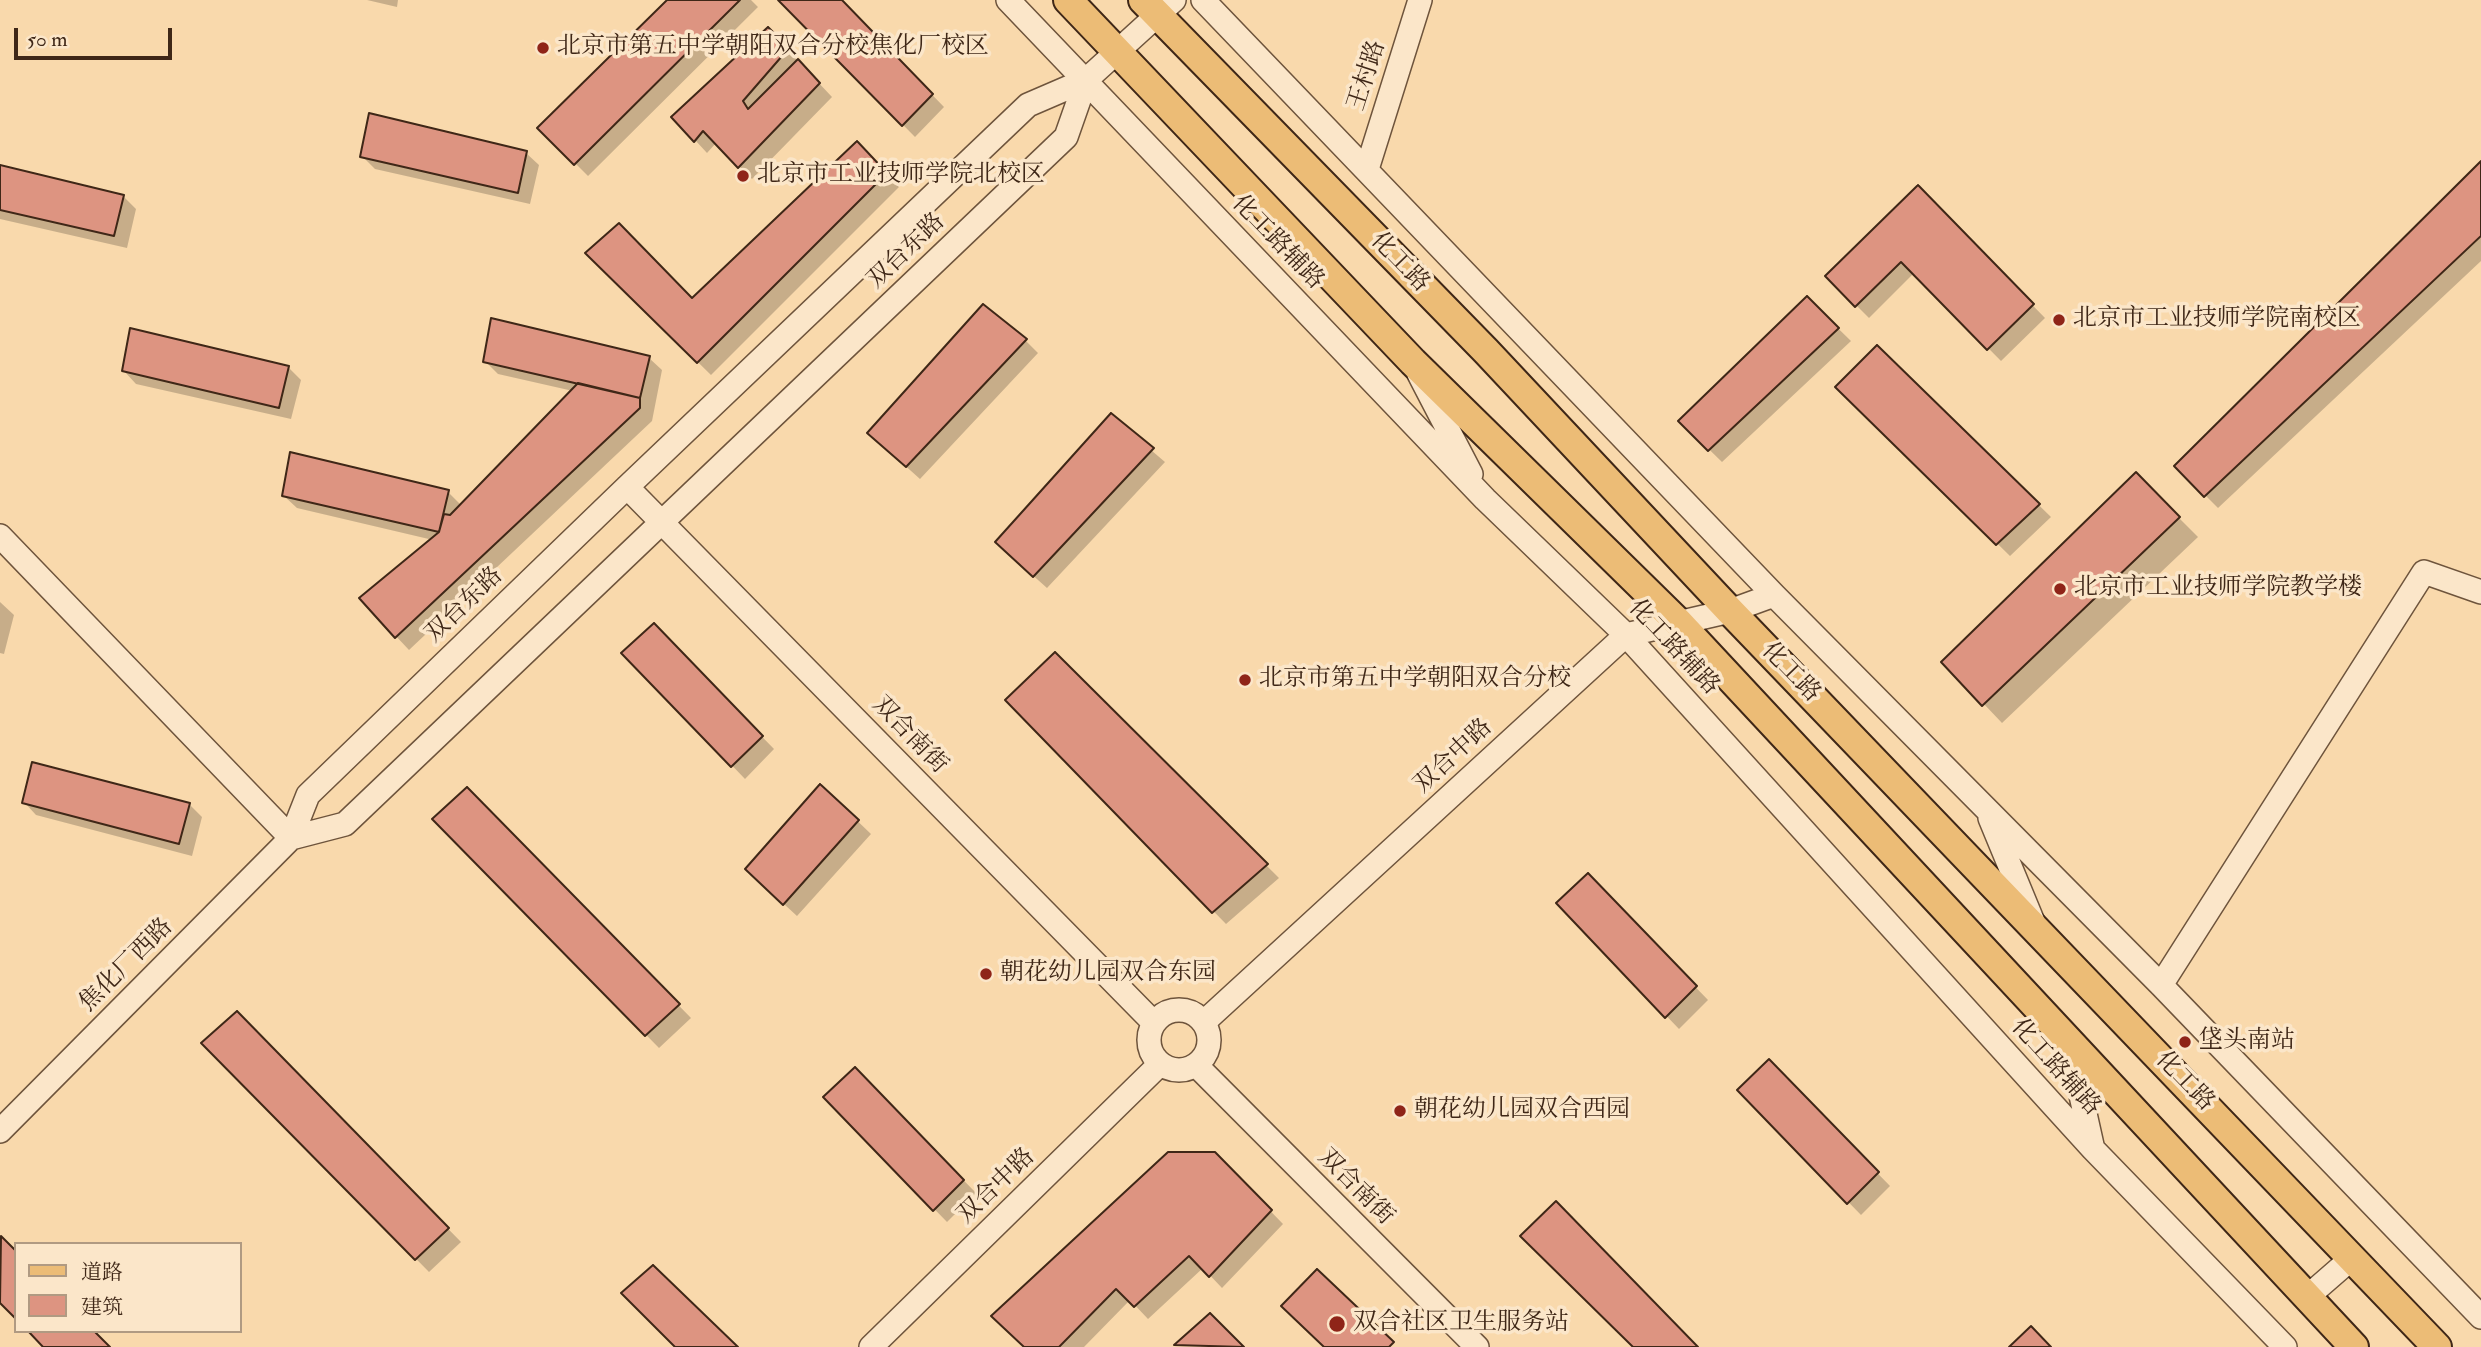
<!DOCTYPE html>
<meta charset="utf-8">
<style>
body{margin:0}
#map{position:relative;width:2481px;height:1347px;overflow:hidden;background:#f9d9ac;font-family:"IM FELL Double Pica","Noto Serif SC",serif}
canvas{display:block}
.legend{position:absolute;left:14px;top:1242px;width:228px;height:91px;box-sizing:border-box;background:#fbe6c9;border:2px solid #b09a82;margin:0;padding:9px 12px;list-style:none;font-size:21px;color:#3f2717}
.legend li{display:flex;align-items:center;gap:14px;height:35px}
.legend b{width:35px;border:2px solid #b09a82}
.scale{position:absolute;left:14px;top:28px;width:158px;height:32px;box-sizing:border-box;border:4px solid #3f2717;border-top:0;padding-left:9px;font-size:21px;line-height:24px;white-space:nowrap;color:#3f2717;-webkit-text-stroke:5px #fbe6c9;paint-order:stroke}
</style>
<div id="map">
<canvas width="2481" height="1347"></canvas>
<ul class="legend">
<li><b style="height:9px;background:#ecbc76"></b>道路</li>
<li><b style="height:19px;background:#dd9481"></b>建筑</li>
</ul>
<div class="scale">50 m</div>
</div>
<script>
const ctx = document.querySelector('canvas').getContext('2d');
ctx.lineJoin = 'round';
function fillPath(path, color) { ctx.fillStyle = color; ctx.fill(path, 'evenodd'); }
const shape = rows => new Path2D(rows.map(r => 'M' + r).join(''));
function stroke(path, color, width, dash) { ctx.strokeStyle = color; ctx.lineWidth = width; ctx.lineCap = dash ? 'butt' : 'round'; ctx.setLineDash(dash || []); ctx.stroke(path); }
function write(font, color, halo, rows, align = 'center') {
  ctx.font = font + ' "IM FELL Double Pica","Noto Serif SC",serif'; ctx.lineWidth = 7; ctx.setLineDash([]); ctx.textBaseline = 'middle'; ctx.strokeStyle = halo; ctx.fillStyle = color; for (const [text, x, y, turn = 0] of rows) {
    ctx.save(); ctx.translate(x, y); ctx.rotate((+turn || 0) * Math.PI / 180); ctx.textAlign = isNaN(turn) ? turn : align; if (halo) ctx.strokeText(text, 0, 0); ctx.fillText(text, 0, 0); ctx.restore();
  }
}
fillPath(shape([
 [367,0,398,0,397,7],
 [669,0,751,0,758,7,588,176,540,128],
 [780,0,840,0,944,107,915,137],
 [768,29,832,97,752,179,716,143,707,153,695,140],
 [526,153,539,165,530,204,375,169,362,156],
 [870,156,899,187,711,375,587,253,692,300],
 [2481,166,2481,261,2218,508,2176,466],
 [0,167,123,196,136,209,127,248,0,219],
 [1918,188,2045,318,2001,361,1914,273,1869,318,1827,276],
 [1807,298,1851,341,1722,462,1680,421],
 [1025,340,1038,353,920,479,882,445],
 [1877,347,2051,517,2010,556,1838,387],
 [649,358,662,370,652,421,409,650,361,599,433,540,297,508,284,496,448,492,461,505,573,391,498,374,485,361],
 [288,367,301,380,291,419,136,384,124,371],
 [1111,416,1165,462,1047,588,1010,555],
 [2136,475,2198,537,2002,723,1944,662],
 [0,602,14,615,4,654,0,653],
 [654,626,774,749,745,779,624,653],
 [1055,655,1279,878,1226,924,1007,700],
 [821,786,871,834,797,916,760,882],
 [467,789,691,1018,659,1048,434,819],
 [24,802,189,804,202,817,192,856,36,815],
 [1588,876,1708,1000,1679,1029,1558,903],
 [237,1013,461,1242,429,1272,204,1043],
 [1769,1062,1890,1186,1861,1215,1739,1090],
 [855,1069,976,1193,947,1222,825,1097],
 [1215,1154,1283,1224,1222,1288,1203,1268,1148,1319,1130,1300,1084,1347,1026,1347],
 [1,1238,16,1253,16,1317,0,1300],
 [1210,1315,1242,1347,1177,1345]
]), '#0003');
const building = shape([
 [667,0,740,0,574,165,537,128,667,0],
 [778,0,842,0,933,94,902,126,778,0],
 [768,27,789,48,743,101,748,109,798,59,820,83,738,168,703,131,694,142,671,117,768,27],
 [369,113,527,151,518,193,360,157,369,113],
 [857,141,887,173,697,363,585,253,619,223,692,298,857,141],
 [2481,161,2481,236,2204,497,2174,466,2481,161],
 [0,165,124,195,114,236,0,210,0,165],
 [1918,185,2034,304,1987,350,1901,262,1855,307,1825,276,1918,185],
 [1807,296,1839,328,1708,451,1678,421,1807,296],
 [983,304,1027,339,906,467,867,433,983,304],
 [491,318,650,356,640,398,483,362,491,318],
 [130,328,289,366,279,408,122,371,130,328],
 [1877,345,2040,504,1996,545,1835,387,1877,345],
 [578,383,640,398,640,408,395,638,359,598,439,532,444,514,450,515,578,383],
 [1111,413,1154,448,1033,577,995,542,1111,413],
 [290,452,449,490,439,532,282,496,290,452],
 [2136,472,2180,517,1982,706,1941,662,2136,472],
 [654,623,763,736,731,767,621,653,654,623],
 [1055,652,1268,864,1212,913,1005,700,1055,652],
 [32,762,190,803,179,844,22,803,32,762],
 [820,784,859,820,783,905,745,869,820,784],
 [467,787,680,1004,645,1036,432,819,467,787],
 [1588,873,1697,986,1665,1018,1556,903,1588,873],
 [237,1011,449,1228,415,1260,201,1043,237,1011],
 [1769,1059,1879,1172,1847,1204,1737,1090,1769,1059],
 [855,1067,964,1180,933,1211,823,1097,855,1067],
 [1168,1152,1215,1152,1272,1210,1209,1277,1189,1256,1134,1307,1116,1289,1059,1347,1024,1347,991,1316,1168,1152],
 [1556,1201,1698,1347,1633,1347,1520,1236,1556,1201],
 [1,1236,16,1251,16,1319,0,1303,1,1236],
 [653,1265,738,1347,675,1347,621,1293,653,1265],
 [1317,1269,1394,1342,1389,1347,1324,1347,1281,1306,1317,1269],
 [1210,1313,1244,1347,1174,1345,1210,1313],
 [2031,1326,2051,1347,2009,1347,2031,1326],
 [28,1331,94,1331,110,1347,43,1347,28,1331]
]);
fillPath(building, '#dd9481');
stroke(building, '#3f2717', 2);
const minor = shape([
 [1008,0,1485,499,1626,635,2093,1149,2285,1347],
 [1203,0,1774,595,2161,985,2481,1317],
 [1367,169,1420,0],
 [1419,374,1471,474],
 [627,487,1154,1023],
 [0,536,291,838],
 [1990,818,2033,922],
 [291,838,345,824,1066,137,1086,80],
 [2161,985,2424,572,2481,592],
 '1149 1040a30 30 0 1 1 60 0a30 30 0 1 1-60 0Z',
 [1204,1022,1626,635,1730,611,1774,595],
 [2070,1046,2092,1145],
 [1197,1066,1477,1347],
 [0,1131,291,838,308,795,627,487,1028,105,1086,80,1174,0],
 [2306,1298,2352,1258],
 [871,1347,1160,1064]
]);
const major = shape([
 [1068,0,1413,362,1679,623,2354,1347],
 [1143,0,1486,351,1730,611,2437,1347]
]);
stroke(minor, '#6e543c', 26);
stroke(major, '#3f2717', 32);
stroke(minor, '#fbe6c9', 23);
stroke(major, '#ecbc76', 28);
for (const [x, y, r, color] of [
 [543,48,7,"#8f2418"],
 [743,176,7,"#8f2418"],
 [2059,320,7,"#8f2418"],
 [2060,589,7,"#8f2418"],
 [1245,680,7,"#8f2418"],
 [986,974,7,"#8f2418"],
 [2185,1042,7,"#8f2418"],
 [1400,1111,7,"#8f2418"],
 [1337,1324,9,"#8f2418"]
]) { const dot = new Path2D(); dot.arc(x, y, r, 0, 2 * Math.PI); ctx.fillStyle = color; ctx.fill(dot); stroke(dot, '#fbe6c9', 2.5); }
write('24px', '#3f2717', '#fbe6c9', [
 ["北京市第五中学朝阳双合分校焦化厂校区",557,48],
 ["北京市工业技师学院北校区",757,176],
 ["北京市工业技师学院南校区",2073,320],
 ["北京市工业技师学院教学楼",2074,589],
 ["北京市第五中学朝阳双合分校",1259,680],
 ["朝花幼儿园双合东园",1000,974],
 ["垡头南站",2199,1042],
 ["朝花幼儿园双合西园",1414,1111],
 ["双合社区卫生服务站",1353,1324]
], 'left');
write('24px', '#3f2717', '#fbe6c9', [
 ["王村路",1368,76,-72],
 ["化工路辅路",1277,243,46],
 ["双台东路",907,252,-44],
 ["化工路",1399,263,46],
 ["双台东路",465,606,-44],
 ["化工路辅路",1673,648,47],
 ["化工路",1790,673,46],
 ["双合南街",909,736,46],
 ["双合中路",1454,757,-43],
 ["焦化厂西路",127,966,-45],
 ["化工路辅路",2055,1068,48],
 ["化工路",2184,1082,46],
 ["双合中路",997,1187,-44],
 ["双合南街",1355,1188,45]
]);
</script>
